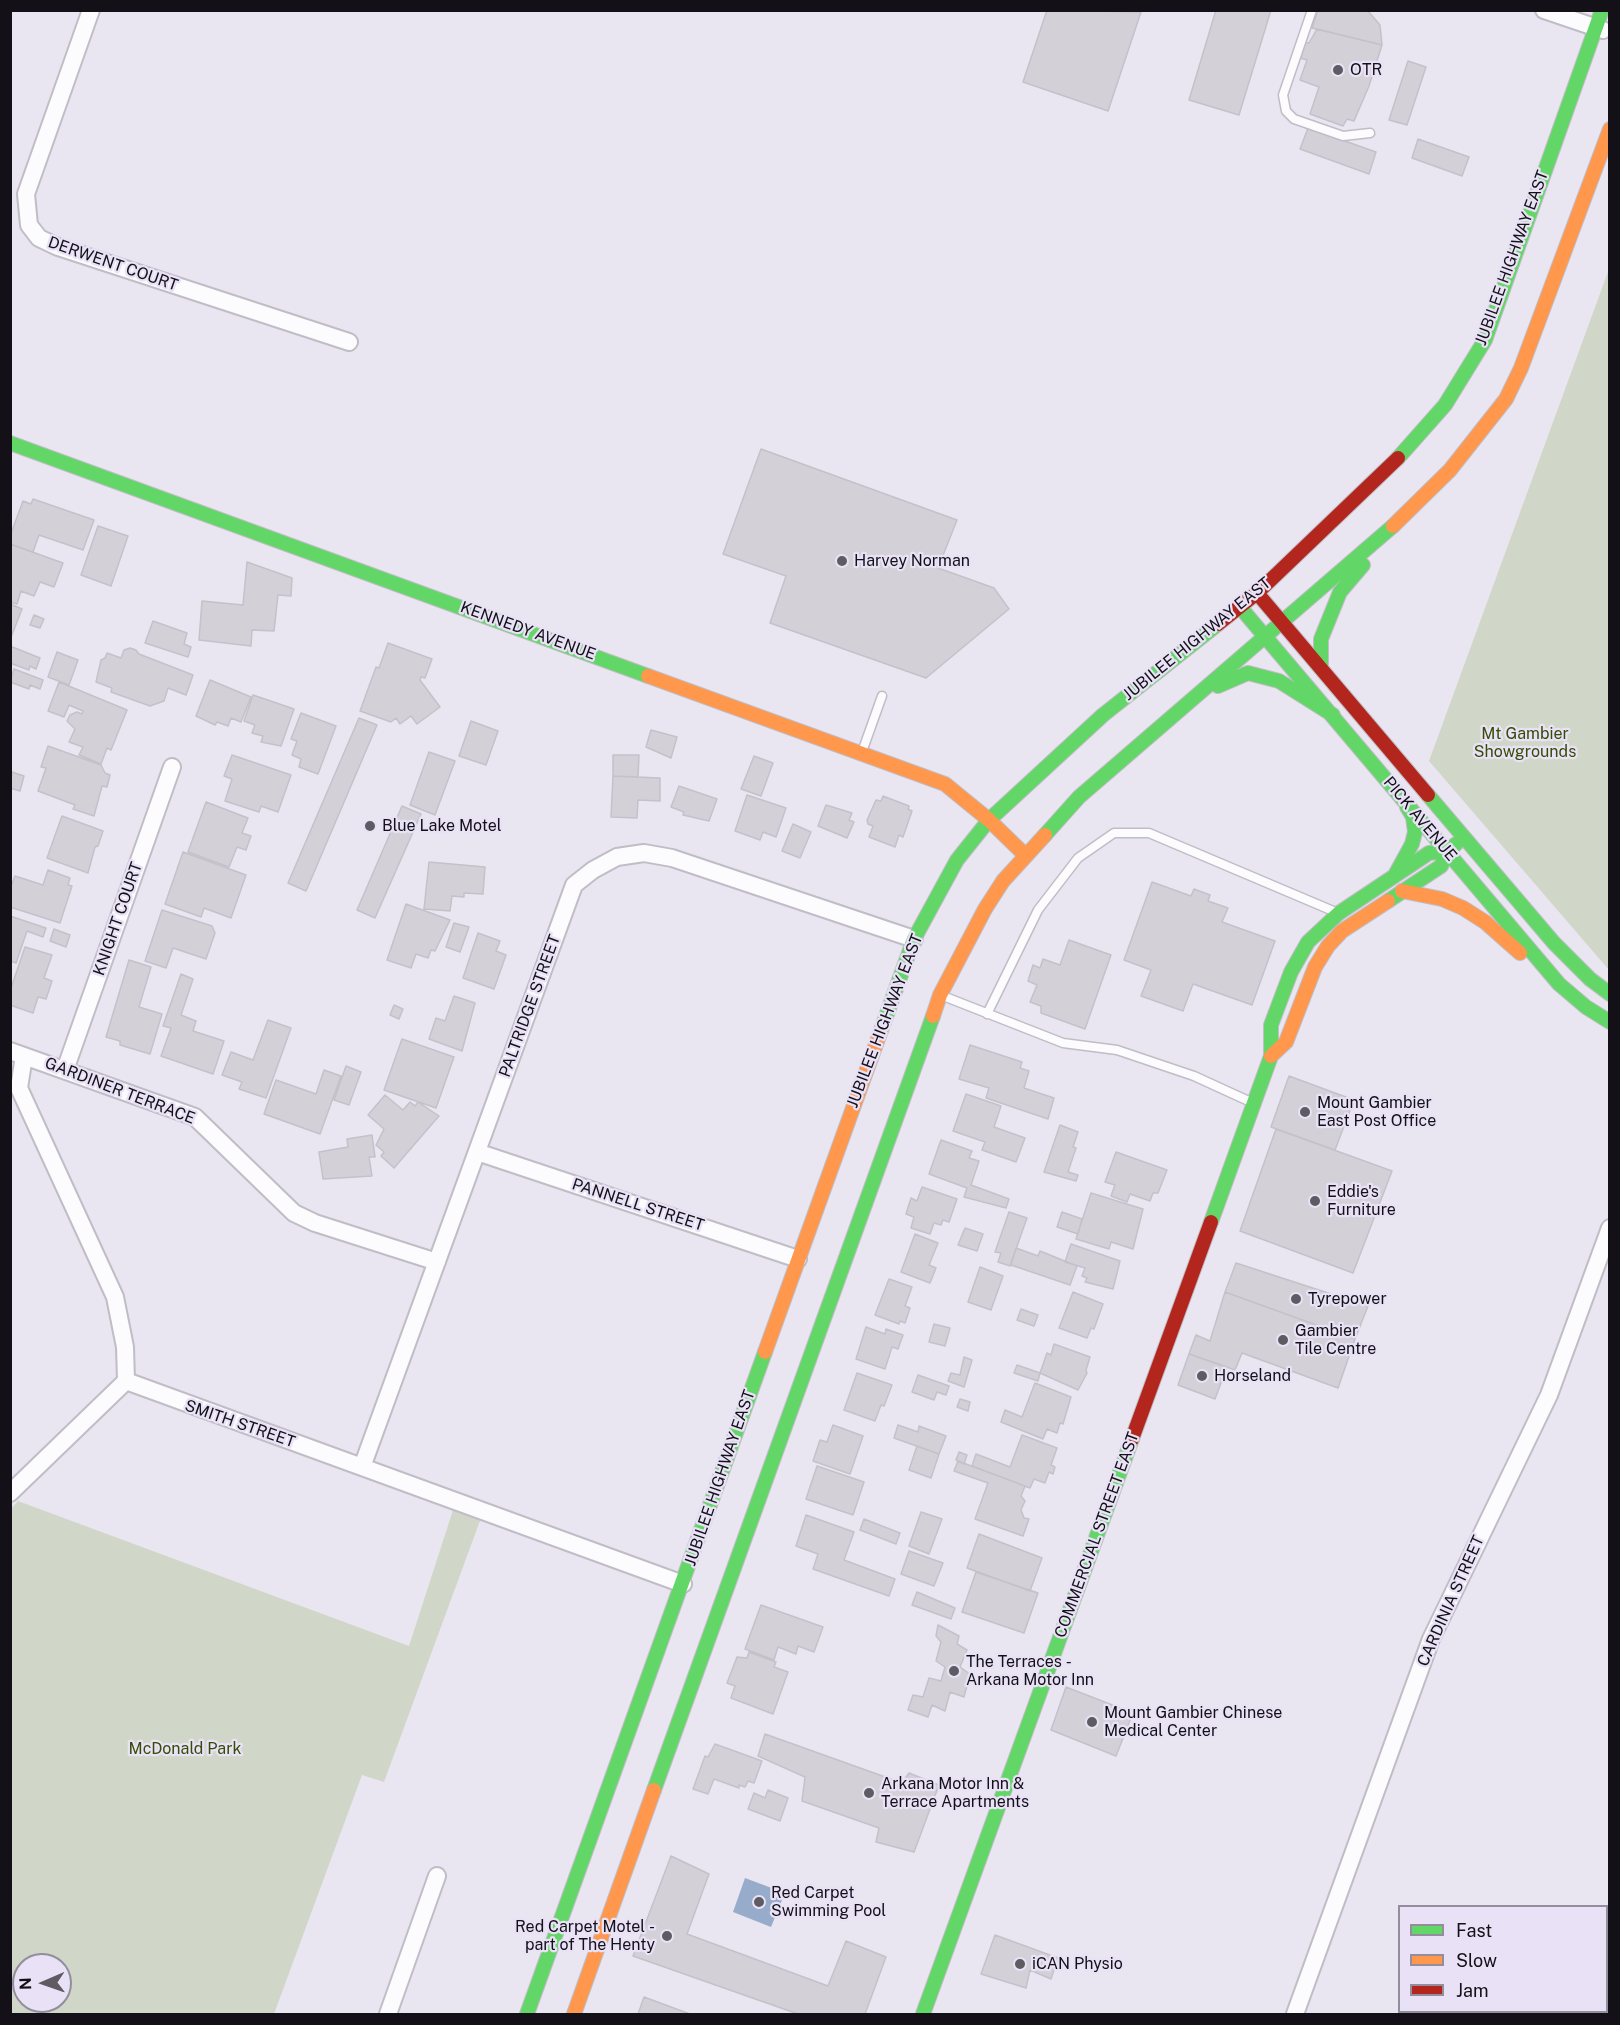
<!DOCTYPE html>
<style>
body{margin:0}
#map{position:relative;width:1620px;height:2025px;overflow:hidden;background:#eae6f1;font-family:"Public Sans",sans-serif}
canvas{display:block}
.frame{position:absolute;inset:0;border:12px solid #131017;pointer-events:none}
.legend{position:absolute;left:1398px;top:1905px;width:210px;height:108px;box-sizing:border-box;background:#e9e1f6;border:2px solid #938d9d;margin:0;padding:8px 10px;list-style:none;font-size:18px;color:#131017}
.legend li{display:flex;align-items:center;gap:12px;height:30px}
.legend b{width:30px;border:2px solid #938d9d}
.north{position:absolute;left:12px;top:1953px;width:60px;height:60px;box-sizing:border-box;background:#e9e1f6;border:2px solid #938d9d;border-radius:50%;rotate:268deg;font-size:16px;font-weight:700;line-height:24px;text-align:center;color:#131017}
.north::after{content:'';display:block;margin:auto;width:21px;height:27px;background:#5e5b63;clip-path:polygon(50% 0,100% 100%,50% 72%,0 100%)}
</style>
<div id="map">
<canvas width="1620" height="2025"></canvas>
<div class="frame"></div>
<ul class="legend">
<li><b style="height:8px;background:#63d668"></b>Fast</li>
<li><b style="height:8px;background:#ff974d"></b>Slow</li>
<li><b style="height:8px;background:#b3261e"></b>Jam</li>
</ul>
<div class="north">N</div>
</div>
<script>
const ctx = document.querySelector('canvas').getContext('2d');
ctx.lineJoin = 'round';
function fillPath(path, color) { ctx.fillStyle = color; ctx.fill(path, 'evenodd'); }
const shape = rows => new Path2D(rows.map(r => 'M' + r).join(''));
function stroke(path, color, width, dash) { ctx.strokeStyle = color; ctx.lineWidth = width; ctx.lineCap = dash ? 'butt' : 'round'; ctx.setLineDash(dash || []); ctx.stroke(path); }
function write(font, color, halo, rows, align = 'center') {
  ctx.font = font + ' "Public Sans",sans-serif'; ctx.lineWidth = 4.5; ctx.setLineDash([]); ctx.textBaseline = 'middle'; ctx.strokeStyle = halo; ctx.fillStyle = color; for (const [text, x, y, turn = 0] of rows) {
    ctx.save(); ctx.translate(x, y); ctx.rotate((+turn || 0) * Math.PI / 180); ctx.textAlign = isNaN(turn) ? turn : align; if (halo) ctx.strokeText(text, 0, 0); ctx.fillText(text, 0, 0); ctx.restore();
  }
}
fillPath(shape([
 [1609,269,1609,970,1429,761],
 [18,1501,409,1646,453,1510,481,1518,384,1782,362,1775,274,2014,11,2014,11,1509],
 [24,1965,60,1965,60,2001,24,2001]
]), '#d0d7c9');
fillPath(shape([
 [745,1878,785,1893,771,1927,733,1912]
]), '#97acca');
const building = shape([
 [1047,10,1141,12,1108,111,1023,82,1047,10],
 [1216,10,1271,10,1239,115,1189,100,1216,10],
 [1318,10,1368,11,1380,25,1382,45,1312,28,1318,10],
 [1317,29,1382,45,1369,86,1354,121,1347,119,1343,126,1310,114,1319,87,1300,80,1307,60,1300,58,1304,42,1309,43,1317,29],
 [1408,61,1426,67,1407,125,1389,120,1408,61],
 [1308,128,1376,152,1369,174,1300,149,1308,128],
 [1418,139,1469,157,1462,176,1412,158,1418,139],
 [761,449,957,520,938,568,994,588,1009,609,926,678,770,623,786,576,723,554,761,449],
 [33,499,94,520,83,550,39,535,33,552,10,544,10,536,23,501,31,504,33,499],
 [98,526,128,536,111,586,81,575,98,526],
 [10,544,63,563,54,587,40,582,34,596,21,591,17,604,10,602,10,544],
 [247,562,292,578,291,596,278,595,274,631,252,630,251,646,199,640,202,601,243,605,247,562],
 [10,604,22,609,10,640,10,604],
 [34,615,44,619,40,628,30,625,34,615],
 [153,621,187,633,184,644,191,647,188,657,145,643,153,621],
 [388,643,432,659,425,678,421,677,420,680,440,707,417,724,411,716,400,724,396,718,391,722,360,711,376,667,379,668,388,643],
 [10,646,40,658,36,669,30,666,29,670,10,663,10,646],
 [130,648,136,650,139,654,193,675,186,695,168,688,164,701,150,706,111,692,112,688,96,682,101,660,105,658,107,653,121,658,124,650,130,648],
 [57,652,78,660,69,685,48,677,57,652],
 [14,669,43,680,40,689,30,685,29,689,10,682,14,669],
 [210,680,251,697,241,722,231,718,228,726,217,722,215,725,196,716,210,680],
 [59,682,127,710,111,750,107,748,101,764,79,755,83,747,69,742,75,729,67,721,70,715,77,712,82,714,83,711,69,705,64,717,48,711,59,682],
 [253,695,294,709,281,746,261,742,263,736,252,733,255,725,244,721,253,695],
 [301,713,336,726,318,774,299,767,301,759,292,755,297,741,291,739,301,713],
 [359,718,377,725,306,891,288,883,359,718],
 [471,721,498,731,486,765,459,756,471,721],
 [651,730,677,737,671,758,646,747,651,730],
 [48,746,101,765,105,773,110,775,107,787,102,786,94,816,73,809,75,805,38,791,46,768,41,767,48,746],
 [429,752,455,761,435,815,410,805,429,752],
 [232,755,291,775,278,812,261,806,259,812,225,801,232,779,224,776,232,755],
 [613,755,639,755,638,777,613,776,613,755],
 [754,756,773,763,761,796,741,789,754,756],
 [12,772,24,776,20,791,10,788,12,772],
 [613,776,660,778,660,801,638,800,637,818,611,817,613,776],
 [679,786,717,799,709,821,683,815,684,812,671,807,679,786],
 [747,795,786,808,776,837,763,832,760,840,735,831,747,795],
 [883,796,909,806,908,809,912,811,903,837,899,835,895,847,869,837,873,826,868,824,867,820,876,800,881,801,883,796],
 [206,802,248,818,242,833,251,836,246,850,237,847,229,867,188,852,206,802],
 [826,805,852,813,849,820,854,822,847,838,818,826,826,805],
 [402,806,421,814,375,918,357,910,402,806],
 [62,816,103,831,98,846,95,847,88,873,47,858,62,816],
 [793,824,811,832,800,858,782,851,793,824],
 [183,852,246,875,231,918,204,908,201,917,165,904,183,852],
 [429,862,485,867,483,894,464,893,464,897,452,896,450,911,424,909,429,862],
 [48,870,70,878,68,885,72,886,60,923,10,907,10,889,15,876,43,885,48,870],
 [1152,882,1191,896,1194,889,1210,895,1208,901,1228,908,1222,922,1275,941,1252,1005,1193,984,1183,1011,1141,996,1151,970,1124,960,1152,882],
 [406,904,450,920,435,951,431,950,428,958,416,954,411,968,387,960,406,904],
 [162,910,212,926,215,933,206,959,173,948,166,968,145,961,162,910],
 [10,916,46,928,43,937,27,931,16,963,10,961,10,916],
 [454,923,469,927,460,952,446,947,454,923],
 [54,929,70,935,66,947,50,941,54,929],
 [478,933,500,941,496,951,506,955,494,989,463,978,478,933],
 [1069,940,1111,955,1085,1029,1041,1013,1041,1006,1030,1002,1037,985,1028,981,1033,965,1040,968,1043,959,1060,965,1069,940],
 [25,947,52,955,44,978,52,981,46,999,38,997,33,1013,10,1005,10,991,25,947],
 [129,960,151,967,139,1007,162,1014,150,1054,120,1045,120,1041,106,1037,129,960],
 [181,974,193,979,181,1015,196,1021,193,1031,224,1041,213,1074,161,1056,171,1028,163,1026,181,974],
 [454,996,475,1003,462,1051,429,1039,436,1018,445,1021,454,996],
 [394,1005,403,1009,399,1019,390,1015,394,1005],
 [268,1020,291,1028,266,1098,239,1089,242,1082,222,1075,231,1052,253,1060,268,1020],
 [402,1039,454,1057,436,1108,384,1090,402,1039],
 [970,1045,1022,1062,1020,1068,1029,1071,1024,1088,1054,1098,1048,1119,986,1098,989,1088,959,1079,970,1045],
 [346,1066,361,1072,349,1105,334,1100,346,1066],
 [324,1070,341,1076,320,1134,264,1114,276,1080,316,1094,324,1070],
 [1289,1076,1354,1100,1335,1150,1271,1127,1289,1076],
 [966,1094,1001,1106,994,1127,1025,1138,1016,1162,982,1150,985,1142,953,1131,966,1094],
 [385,1095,403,1110,410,1102,415,1106,418,1102,439,1116,394,1168,381,1156,384,1152,376,1145,384,1129,368,1115,385,1095],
 [1060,1125,1078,1132,1073,1147,1076,1148,1068,1172,1078,1175,1076,1181,1044,1172,1060,1125],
 [1276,1129,1392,1171,1353,1273,1240,1231,1276,1129],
 [372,1135,375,1157,369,1157,372,1176,323,1179,319,1152,348,1147,347,1139,372,1135],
 [941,1140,972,1151,969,1158,979,1161,971,1185,1009,1199,1006,1208,964,1197,967,1188,929,1174,941,1140],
 [1116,1152,1167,1170,1158,1193,1153,1193,1150,1201,1130,1194,1127,1202,1111,1196,1115,1185,1105,1182,1116,1152],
 [922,1187,957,1199,949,1222,943,1220,941,1225,934,1223,930,1234,911,1228,914,1217,906,1214,911,1198,917,1201,922,1187],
 [1091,1193,1143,1209,1133,1249,1111,1242,1109,1249,1076,1239,1091,1193],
 [1009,1212,1027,1218,1010,1266,998,1262,1001,1253,995,1252,1009,1212],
 [1062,1212,1082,1219,1078,1234,1057,1227,1062,1212],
 [965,1228,983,1234,977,1251,958,1245,965,1228],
 [915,1234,938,1243,929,1265,936,1268,930,1283,901,1272,915,1234],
 [1071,1244,1120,1261,1113,1289,1085,1282,1087,1278,1082,1276,1085,1268,1065,1262,1071,1244],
 [1016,1248,1038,1256,1040,1251,1077,1266,1070,1285,1011,1265,1016,1248],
 [1236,1263,1368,1306,1355,1339,1225,1292,1236,1263],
 [980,1267,1003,1276,991,1310,968,1302,980,1267],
 [889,1279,912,1287,905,1306,910,1308,905,1323,900,1321,899,1324,875,1315,889,1279],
 [1073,1292,1103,1304,1094,1329,1091,1328,1087,1338,1059,1328,1073,1292],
 [1225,1292,1355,1339,1338,1388,1242,1353,1235,1370,1189,1354,1196,1335,1210,1341,1225,1292],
 [1021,1309,1038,1315,1034,1326,1017,1320,1021,1309],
 [934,1324,950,1328,945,1346,929,1342,934,1324],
 [866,1327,885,1334,886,1329,903,1335,898,1349,892,1347,885,1369,856,1359,866,1327],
 [1054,1344,1090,1357,1086,1370,1087,1373,1078,1390,1040,1373,1047,1353,1051,1355,1054,1344],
 [1189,1354,1227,1367,1215,1399,1178,1385,1189,1354],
 [964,1357,972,1360,964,1387,948,1381,951,1373,960,1375,964,1357],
 [1017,1365,1040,1373,1038,1381,1014,1373,1017,1365],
 [857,1373,892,1385,884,1406,881,1405,875,1421,844,1410,857,1373],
 [918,1375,949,1386,946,1395,937,1392,934,1400,912,1392,918,1375],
 [1035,1383,1071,1397,1063,1424,1060,1423,1057,1433,1047,1429,1043,1439,1001,1422,1005,1410,1022,1417,1035,1383],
 [960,1399,970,1402,968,1411,957,1407,960,1399],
 [833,1425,863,1436,850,1474,813,1461,820,1440,827,1442,833,1425],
 [898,1425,918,1432,919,1426,946,1436,939,1454,894,1438,898,1425],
 [1022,1435,1057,1448,1051,1465,1055,1467,1053,1474,1049,1472,1045,1483,1034,1479,1030,1488,972,1466,976,1454,1010,1467,1022,1435],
 [917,1446,939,1454,931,1478,909,1470,917,1446],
 [959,1452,967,1455,964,1464,956,1460,959,1452],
 [958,1461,1025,1486,1021,1496,1025,1501,1021,1510,1024,1518,1029,1519,1023,1536,975,1519,988,1483,954,1471,958,1461],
 [817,1466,864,1482,853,1515,806,1499,817,1466],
 [921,1512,942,1519,929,1554,909,1546,921,1512],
 [806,1515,854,1532,844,1560,895,1579,889,1596,813,1569,818,1554,796,1546,806,1515],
 [864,1519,900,1533,896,1544,860,1530,864,1519],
 [979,1534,1042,1558,1030,1591,967,1568,979,1534],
 [909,1551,943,1563,934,1586,901,1574,909,1551],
 [976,1572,1038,1593,1024,1633,962,1612,976,1572],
 [917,1592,955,1608,951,1619,912,1605,917,1592],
 [761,1605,823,1627,814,1652,798,1646,796,1654,778,1647,774,1660,745,1649,761,1605],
 [938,1625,959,1636,957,1644,967,1650,960,1667,970,1674,964,1697,950,1692,945,1711,932,1705,928,1717,908,1710,913,1695,923,1697,929,1678,941,1681,945,1667,936,1661,941,1642,936,1636,938,1625],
 [749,1652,776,1662,774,1667,788,1672,773,1714,731,1698,735,1686,727,1683,737,1657,747,1658,749,1652],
 [1066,1687,1133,1713,1116,1756,1051,1730,1066,1687],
 [765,1734,902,1783,909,1773,939,1785,914,1852,876,1842,879,1828,802,1801,805,1777,758,1756,765,1734],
 [715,1744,762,1761,754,1783,748,1781,745,1787,739,1785,739,1788,714,1779,708,1794,693,1789,705,1756,708,1757,715,1744],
 [768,1790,788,1798,780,1821,748,1809,754,1793,765,1798,768,1790],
 [671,1856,709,1874,687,1934,828,1986,846,1941,886,1957,865,2014,798,2014,633,1956,671,1856],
 [995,1935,1058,1958,1051,1979,1030,1970,1026,1988,981,1974,995,1935],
 [644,1997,690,2014,638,2014,644,1997]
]);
fillPath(building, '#d3d0d8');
stroke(building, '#c4c1ca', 1.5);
const lane = shape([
 [1312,10,1283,95,1286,111,1294,119,1343,136,1370,133],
 [862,752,882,696],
 [943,996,1063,1043,1117,1050,1194,1076,1253,1103],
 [987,1014,1038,910,1078,858,1114,833,1149,833,1338,913]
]);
const street = shape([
 [91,10,26,194,29,225,39,238,58,247,349,342],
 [1544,10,1603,30],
 [10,1051,195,1117,294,1213,315,1223,437,1262],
 [24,1056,19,1088,115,1297,125,1347,126,1381,683,1584],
 [65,1070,172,767],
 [477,1152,798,1259],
 [362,1467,574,885,593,870,617,857,644,853,672,858,914,939],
 [10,1493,126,1381],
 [388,2014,437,1876],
 [1295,2014,1431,1639,1549,1395,1610,1228]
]);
const fast = shape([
 [10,443,648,676],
 [1398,458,1445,405,1485,340,1602,10],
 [1240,607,1559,984,1586,1007,1610,1022],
 [1321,668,1321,639,1340,592,1363,565],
 [1218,686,1248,673,1279,681,1333,715],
 [1428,795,1554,943,1590,979,1610,994],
 [1045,835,1079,797,1393,526],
 [1395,875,1412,844,1415,832,1413,817,1407,807],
 [1388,901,1441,866,1448,851,1456,844],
 [884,1022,914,939,957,860,989,820,1103,715,1218,624],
 [1211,1222,1271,1056,1271,1025,1291,972,1308,942,1339,913,1429,853,1448,851],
 [654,1790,933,1016],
 [527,2014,765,1352],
 [923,2014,1132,1439]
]);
const slow = shape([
 [1393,526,1450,470,1506,399,1521,368,1610,129],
 [648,676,945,784,989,820,1025,855],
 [1402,891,1442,899,1463,908,1485,922,1520,953],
 [933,1016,940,995,985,909,1003,881,1045,835],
 [1271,1056,1286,1042,1315,967,1328,946,1342,931,1388,901],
 [765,1352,884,1022],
 [574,2014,654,1790]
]);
const jam = shape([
 [1257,593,1428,795],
 [1218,624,1257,593,1398,458],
 [1132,1439,1211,1222]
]);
stroke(lane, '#c0bdc6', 11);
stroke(street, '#c0bdc6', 20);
stroke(fast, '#c0bdc6', 16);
stroke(slow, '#c0bdc6', 16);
stroke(jam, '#c0bdc6', 16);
stroke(lane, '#fcfbfd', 8);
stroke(street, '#fcfbfd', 16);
stroke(fast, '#63d668', 14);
stroke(slow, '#ff974d', 14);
stroke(jam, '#b3261e', 14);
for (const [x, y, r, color] of [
 [1338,70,6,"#5e5b63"],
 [842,561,6,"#5e5b63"],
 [370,826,6,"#5e5b63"],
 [1305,1112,6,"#5e5b63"],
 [1315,1201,6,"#5e5b63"],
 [1296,1299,6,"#5e5b63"],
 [1283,1340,6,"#5e5b63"],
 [1202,1376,6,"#5e5b63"],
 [954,1671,6,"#5e5b63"],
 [1092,1722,6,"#5e5b63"],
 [869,1793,6,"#5e5b63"],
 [759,1902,6,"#5e5b63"],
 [667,1936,6,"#5e5b63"],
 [1020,1964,6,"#5e5b63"]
]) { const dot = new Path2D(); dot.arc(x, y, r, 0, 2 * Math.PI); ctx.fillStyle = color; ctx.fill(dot); stroke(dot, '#e9e1f6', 2); }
write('16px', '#131017', '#e9e1f6', [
 ["OTR",1350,70],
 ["Harvey Norman",854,561],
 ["Blue Lake Motel",382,826],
 ["Mount Gambier",1317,1103],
 ["East Post Office",1317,1121],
 ["Eddie's",1327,1192],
 ["Furniture",1327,1210],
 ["Tyrepower",1308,1299],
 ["Gambier",1295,1331],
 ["Tile Centre",1295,1349],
 ["Horseland",1214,1376],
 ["The Terraces -",966,1662],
 ["Arkana Motor Inn",966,1680],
 ["Mount Gambier Chinese",1104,1713],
 ["Medical Center",1104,1731],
 ["Arkana Motor Inn &",881,1784],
 ["Terrace Apartments",881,1802],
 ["Red Carpet",771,1893],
 ["Swimming Pool",771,1911],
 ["Red Carpet Motel -",655,1927,"right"],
 ["part of The Henty",655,1945,"right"],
 ["iCAN Physio",1032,1964]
], 'left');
write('16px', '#131017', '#e9e1f6', [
 ["JUBILEE HIGHWAY EAST",1512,258,-70],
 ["DERWENT COURT",113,264,19],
 ["KENNEDY AVENUE",528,631,20],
 ["JUBILEE HIGHWAY EAST",1197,639,-39],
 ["PICK AVENUE",1420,819,50],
 ["KNIGHT COURT",118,919,-71],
 ["PALTRIDGE STREET",530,1006,-70],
 ["JUBILEE HIGHWAY EAST",885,1021,-69],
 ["GARDINER TERRACE",120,1091,21],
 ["PANNELL STREET",638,1205,18],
 ["SMITH STREET",240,1424,19],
 ["JUBILEE HIGHWAY EAST",720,1478,-71],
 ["COMMERCIAL STREET EAST",1097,1535,-70],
 ["CARDINIA STREET",1451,1601,-66]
]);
write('16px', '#354c03', '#e9e1f6', [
 ["Mt Gambier",1525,734],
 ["Showgrounds",1525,752],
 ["McDonald Park",185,1749]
]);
</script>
